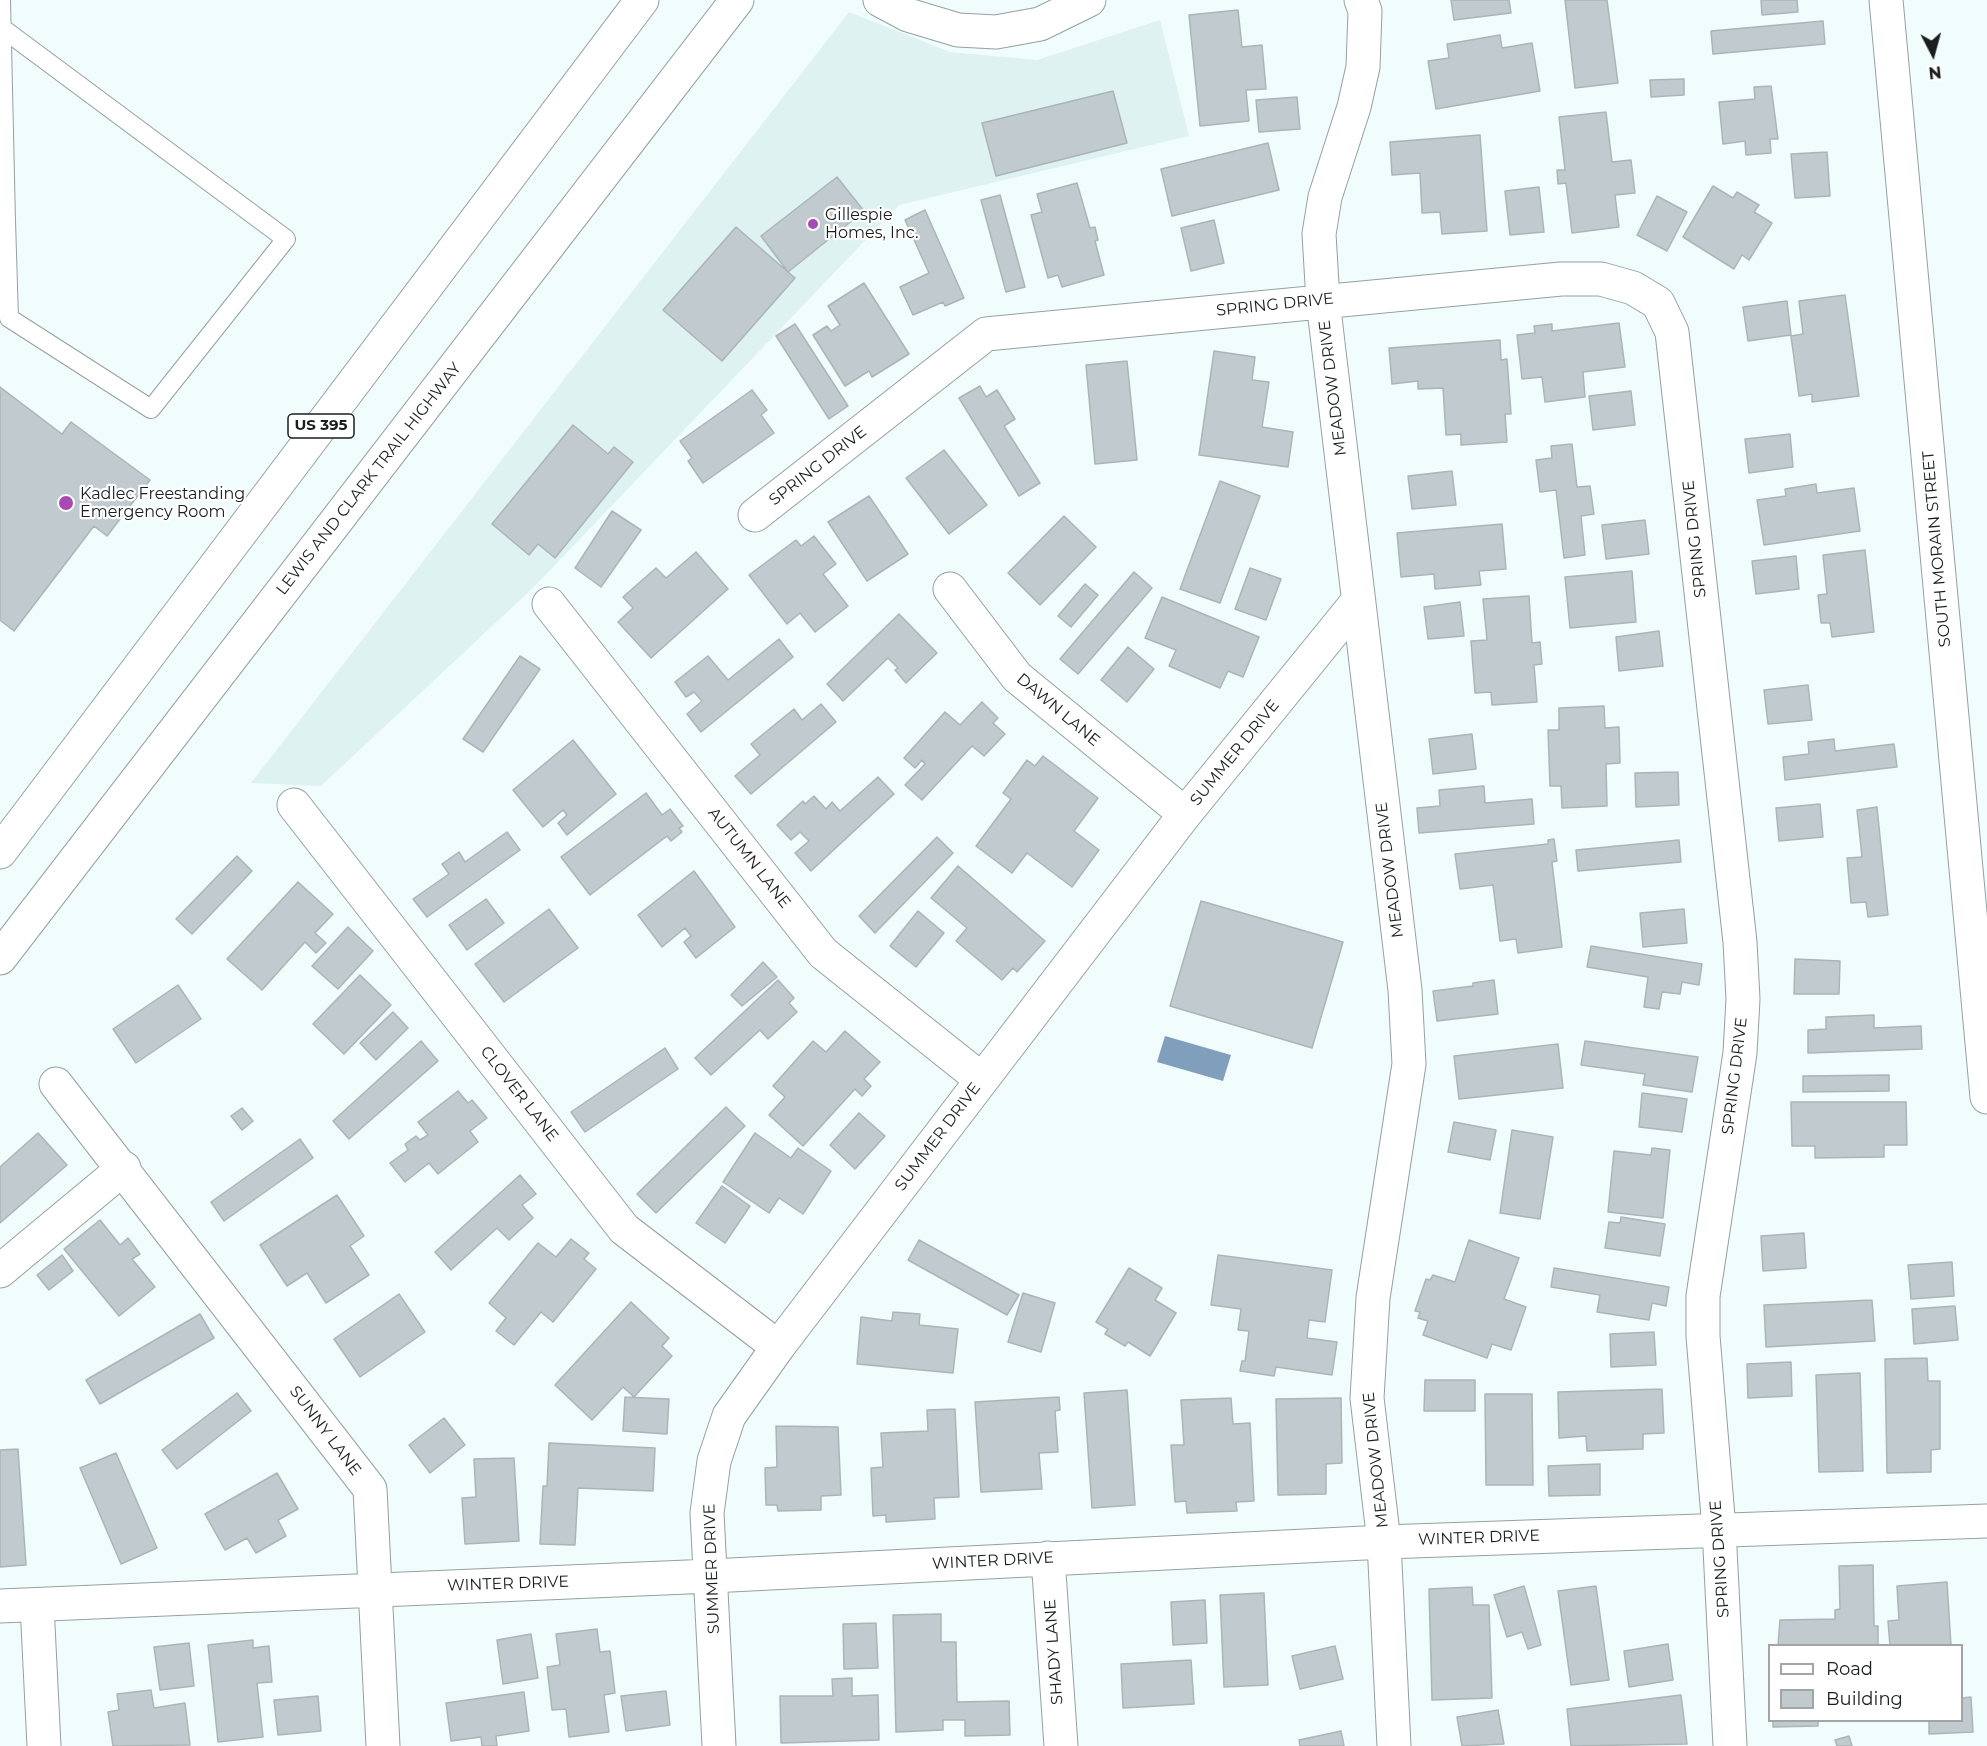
<!DOCTYPE html>
<style>
body{margin:0}
#map{position:relative;width:1987px;height:1746px;overflow:hidden;background:#f1fdfc;font-family:Montserrat,sans-serif}
canvas{display:block}
.legend{position:absolute;left:1768px;top:1644px;width:195px;height:78px;box-sizing:border-box;background:#fff;border:2px solid #a3a5a5;margin:0;padding:8px 10px;list-style:none;font-size:18px;color:#1a1e1e}
.legend li{display:flex;align-items:center;gap:12px;height:30px}
.legend b{width:30px;border:2px solid #a3a5a5}
.north{position:absolute;left:1903px;top:24px;width:60px;height:60px;-webkit-text-stroke:4px #fff;paint-order:stroke;rotate:174deg;font-size:16px;font-weight:700;line-height:24px;text-align:center;color:#1a1e1e}
.north::after{content:'';display:block;margin:auto;width:21px;height:27px;background:#1a1e1e;clip-path:polygon(50% 0,100% 100%,50% 72%,0 100%)}
</style>
<div id="map">
<canvas width="1987" height="1746"></canvas>
<ul class="legend">
<li><b style="height:8px;background:#fff"></b>Road</li>
<li><b style="height:16px;background:#c1cbcf"></b>Building</li>
</ul>
<div class="north">N</div>
</div>
<script>
const ctx = document.querySelector('canvas').getContext('2d');
ctx.lineJoin = 'round';
function fillPath(path, color) { ctx.fillStyle = color; ctx.fill(path, 'evenodd'); }
const shape = rows => new Path2D(rows.map(r => 'M' + r).join(''));
function stroke(path, color, width, dash) { ctx.strokeStyle = color; ctx.lineWidth = width; ctx.lineCap = dash ? 'butt' : 'round'; ctx.setLineDash(dash || []); ctx.stroke(path); }
function write(font, color, halo, rows, align = 'center') {
  ctx.font = font + ' Montserrat,sans-serif'; ctx.lineWidth = 4.5; ctx.setLineDash([]); ctx.textBaseline = 'middle'; ctx.strokeStyle = halo; ctx.fillStyle = color; for (const [text, x, y, turn = 0] of rows) {
    ctx.save(); ctx.translate(x, y); ctx.rotate((+turn || 0) * Math.PI / 180); ctx.textAlign = isNaN(turn) ? turn : align; if (halo) ctx.strokeText(text, 0, 0); ctx.fillText(text, 0, 0); ctx.restore();
  }
}
fillPath(shape([
 [849,12,950,52,1037,60,1160,20,1189,136,899,205,535,586,321,786,251,783]
]), '#ddf2f1');
fillPath(shape([
 [1165,1036,1231,1055,1223,1081,1157,1062]
]), '#7f9fbc');
const building = shape([
 [1451,0,1509,0,1511,13,1454,20,1451,0],
 [1565,0,1607,0,1618,83,1575,88,1565,0],
 [1761,0,1797,0,1798,12,1762,15,1761,0],
 [1238,10,1242,47,1262,45,1266,89,1246,90,1249,121,1200,126,1189,15,1238,10],
 [1823,21,1825,44,1713,54,1711,31,1823,21],
 [1500,35,1502,48,1532,43,1540,91,1436,109,1428,61,1449,58,1447,44,1500,35],
 [1684,79,1684,95,1651,97,1650,80,1684,79],
 [1771,86,1778,139,1770,139,1771,153,1746,155,1745,141,1723,144,1719,102,1755,99,1754,87,1771,86],
 [1113,91,1127,143,996,176,982,123,1113,91],
 [1297,97,1300,129,1259,132,1256,100,1297,97],
 [1606,112,1612,162,1631,160,1635,193,1615,195,1619,227,1572,233,1566,183,1558,184,1557,170,1565,170,1559,117,1606,112],
 [1480,135,1487,231,1442,234,1440,212,1422,213,1420,173,1392,175,1390,142,1480,135],
 [1268,143,1279,190,1172,216,1161,169,1268,143],
 [1827,152,1830,196,1795,198,1791,154,1827,152],
 [837,177,864,211,788,272,761,236,837,177],
 [1077,183,1090,228,1095,227,1098,240,1095,241,1104,275,1062,287,1058,275,1048,278,1031,215,1042,212,1037,194,1077,183],
 [1713,186,1733,198,1737,192,1759,205,1754,212,1772,223,1749,260,1742,255,1734,269,1683,237,1713,186],
 [1539,187,1544,232,1510,235,1505,191,1539,187],
 [1000,195,1025,287,1006,292,981,200,1000,195],
 [1657,196,1687,212,1667,251,1637,235,1657,196],
 [925,210,964,298,945,306,943,302,913,315,900,287,929,273,905,220,925,210],
 [1214,220,1224,263,1191,271,1181,228,1214,220],
 [736,227,795,278,722,361,663,310,736,227],
 [864,283,909,354,872,377,869,371,845,386,813,335,827,326,831,331,840,325,828,306,864,283],
 [1845,295,1859,396,1812,402,1812,394,1799,396,1791,336,1803,334,1799,301,1845,295],
 [1787,301,1791,335,1748,341,1743,307,1787,301],
 [1619,323,1625,367,1583,372,1585,397,1545,402,1542,377,1522,379,1517,335,1535,333,1534,326,1552,324,1552,331,1619,323],
 [795,324,848,406,829,419,776,336,795,324],
 [1500,340,1501,360,1507,359,1511,414,1505,414,1507,442,1461,445,1461,434,1446,435,1443,388,1418,389,1418,381,1392,384,1389,348,1500,340],
 [1214,351,1255,357,1252,380,1269,382,1262,427,1293,432,1288,467,1199,455,1214,351],
 [1127,361,1137,460,1095,464,1086,365,1127,361],
 [980,386,986,397,997,390,1015,419,1004,426,1040,483,1019,496,959,398,980,386],
 [0,387,62,434,71,422,150,480,107,536,94,526,14,631,0,620,0,387],
 [752,390,767,410,761,415,774,433,703,483,688,461,692,458,680,441,752,390],
 [1631,391,1635,425,1593,430,1589,396,1631,391],
 [573,425,608,454,614,447,633,462,555,558,538,544,529,555,492,524,573,425],
 [1790,434,1793,467,1749,473,1745,439,1790,434],
 [1572,444,1577,487,1590,486,1594,514,1581,516,1585,555,1564,558,1556,490,1540,492,1536,460,1552,458,1551,446,1572,444],
 [944,450,987,505,949,534,906,478,944,450],
 [1452,471,1456,505,1412,509,1408,476,1452,471],
 [1220,481,1260,496,1220,603,1180,589,1220,481],
 [1816,484,1817,493,1854,488,1860,531,1764,545,1757,500,1786,496,1785,489,1816,484],
 [869,496,908,554,867,581,828,522,869,496],
 [612,511,641,530,601,587,575,568,612,511],
 [1064,516,1096,547,1040,605,1008,573,1064,516],
 [1645,520,1649,554,1606,559,1602,525,1645,520],
 [1502,524,1506,569,1479,571,1481,585,1435,589,1434,574,1401,577,1397,533,1502,524],
 [814,536,836,564,823,574,848,606,815,632,800,613,787,624,749,575,796,540,801,546,814,536],
 [1865,550,1874,632,1832,637,1830,623,1821,623,1818,595,1827,594,1823,555,1865,550],
 [696,552,728,589,651,658,618,622,633,608,623,597,656,568,666,578,696,552],
 [1796,556,1799,589,1756,594,1752,561,1796,556],
 [1250,568,1281,579,1266,620,1235,609,1250,568],
 [1632,571,1636,622,1570,628,1565,577,1632,571],
 [1134,572,1152,588,1078,674,1060,659,1134,572],
 [1085,584,1098,595,1071,627,1058,616,1085,584],
 [1529,596,1532,643,1540,642,1542,664,1534,665,1537,702,1492,705,1491,692,1475,693,1471,641,1487,640,1483,599,1529,596],
 [1162,597,1259,637,1243,677,1228,671,1220,688,1169,666,1176,650,1145,638,1162,597],
 [1460,602,1464,636,1428,639,1424,607,1460,602],
 [899,614,937,653,906,683,895,670,898,668,888,658,843,701,827,684,899,614],
 [1659,631,1663,666,1619,671,1616,637,1659,631],
 [779,639,793,657,701,732,687,714,702,701,694,692,686,697,675,682,708,656,728,680,779,639],
 [1128,647,1154,669,1127,702,1101,680,1128,647],
 [520,656,540,669,483,752,463,739,520,656],
 [1808,685,1812,720,1768,724,1764,690,1808,685],
 [982,702,998,718,993,723,1005,734,984,756,972,746,922,800,905,785,925,764,922,760,915,768,904,758,945,712,960,725,982,702],
 [821,704,836,722,751,794,735,776,760,755,751,744,794,709,802,720,821,704],
 [1604,706,1605,728,1619,727,1620,763,1606,764,1607,806,1562,808,1561,786,1550,786,1548,730,1559,730,1559,708,1604,706],
 [1472,734,1476,769,1433,774,1429,739,1472,734],
 [1834,739,1835,751,1894,744,1897,767,1785,780,1783,757,1809,754,1808,742,1834,739],
 [573,740,616,794,567,835,558,823,567,815,563,810,543,827,513,790,573,740],
 [1043,756,1098,798,1074,831,1099,850,1072,887,1027,853,1012,873,976,846,1011,799,1003,793,1027,760,1035,766,1043,756],
 [1678,772,1679,805,1636,807,1635,773,1678,772],
 [878,777,894,794,811,871,795,853,809,841,800,832,791,840,777,825,803,801,805,804,814,796,826,809,832,802,840,811,878,777],
 [1484,786,1485,803,1532,799,1534,824,1419,833,1417,808,1440,806,1439,790,1484,786],
 [646,793,662,815,670,809,683,826,679,828,682,832,671,841,667,836,590,895,561,857,646,793],
 [1820,804,1823,837,1779,841,1776,808,1820,804],
 [1877,807,1888,915,1868,917,1866,902,1851,903,1847,858,1862,857,1857,810,1877,807],
 [507,832,520,850,427,917,413,899,449,874,442,864,459,852,465,862,507,832],
 [937,837,953,853,875,933,859,916,937,837],
 [1554,839,1557,861,1552,862,1562,947,1518,953,1516,939,1500,941,1493,885,1460,889,1455,854,1548,844,1548,840,1554,839],
 [1679,840,1681,862,1578,871,1576,850,1679,840],
 [237,856,252,871,192,934,176,919,237,856],
 [958,866,1045,941,1017,972,1013,968,1002,980,956,941,967,928,931,898,958,866],
 [694,871,735,927,696,958,684,942,691,936,685,928,662,947,638,915,694,871],
 [298,882,333,914,315,933,326,943,316,953,305,942,262,990,227,959,298,882],
 [486,899,504,923,467,950,449,925,486,899],
 [1201,901,1343,942,1312,1048,1170,1006,1201,901],
 [549,909,578,948,504,1002,475,964,549,909],
 [1684,909,1687,943,1643,947,1640,913,1684,909],
 [918,911,944,933,916,967,890,946,918,911],
 [348,927,373,951,338,989,312,966,348,927],
 [1591,946,1702,964,1699,985,1682,982,1680,994,1662,992,1659,1009,1644,1007,1648,977,1587,967,1591,946],
 [1795,959,1840,961,1839,994,1794,994,1795,959],
 [763,962,777,977,742,1006,731,995,763,962],
 [360,975,391,1005,344,1054,313,1024,360,975],
 [778,980,794,998,789,1003,797,1012,768,1039,760,1030,711,1075,695,1058,778,980],
 [1494,980,1498,1014,1437,1021,1433,991,1473,986,1473,983,1494,980],
 [178,985,201,1019,136,1063,113,1029,178,985],
 [393,1012,408,1028,376,1060,360,1043,393,1012],
 [1874,1015,1874,1028,1921,1026,1922,1049,1808,1053,1808,1030,1826,1029,1826,1017,1874,1015],
 [845,1031,880,1062,864,1079,871,1086,862,1096,855,1089,803,1146,769,1115,785,1097,773,1086,813,1041,826,1052,845,1031],
 [421,1041,438,1061,349,1139,333,1121,421,1041],
 [1585,1041,1698,1057,1692,1092,1643,1085,1645,1074,1581,1065,1585,1041],
 [1558,1044,1563,1088,1459,1099,1454,1056,1558,1044],
 [665,1048,678,1069,585,1132,571,1112,665,1048],
 [1889,1075,1889,1091,1803,1092,1803,1076,1889,1075],
 [458,1091,468,1103,472,1100,487,1118,470,1131,478,1142,438,1174,429,1163,405,1182,390,1163,408,1150,405,1144,416,1136,420,1140,428,1135,418,1122,458,1091],
 [1642,1093,1687,1099,1682,1132,1639,1127,1642,1093],
 [1791,1102,1906,1102,1907,1145,1884,1145,1884,1157,1815,1158,1815,1146,1792,1146,1791,1102],
 [726,1107,745,1126,656,1213,637,1194,726,1107],
 [242,1108,253,1121,242,1130,231,1116,242,1108],
 [859,1113,885,1136,855,1169,830,1145,859,1113],
 [1454,1122,1496,1130,1490,1160,1448,1152,1454,1122],
 [1512,1130,1553,1137,1540,1219,1500,1213,1512,1130],
 [38,1133,67,1165,0,1223,0,1167,38,1133],
 [755,1133,791,1158,798,1148,831,1171,803,1214,779,1198,769,1213,723,1182,755,1133],
 [300,1139,313,1158,224,1221,211,1202,300,1139],
 [1652,1148,1670,1150,1663,1218,1608,1212,1614,1151,1651,1155,1652,1148],
 [520,1175,536,1194,522,1205,533,1218,509,1240,497,1228,451,1270,435,1252,520,1175],
 [722,1186,750,1206,725,1243,696,1223,722,1186],
 [337,1195,364,1236,350,1246,369,1275,326,1303,307,1273,287,1286,260,1245,337,1195],
 [1621,1217,1665,1224,1660,1256,1605,1248,1609,1222,1620,1223,1621,1217],
 [100,1220,120,1245,128,1238,140,1254,132,1259,155,1287,119,1316,64,1249,100,1220],
 [1804,1233,1806,1268,1763,1271,1761,1236,1804,1233],
 [571,1239,589,1253,584,1259,596,1269,553,1322,541,1312,514,1345,496,1331,506,1318,489,1303,538,1243,556,1257,571,1239],
 [919,1240,1019,1295,1007,1315,908,1260,919,1240],
 [1469,1240,1519,1258,1504,1299,1526,1307,1511,1350,1492,1344,1487,1358,1423,1335,1428,1321,1418,1318,1420,1312,1415,1311,1426,1279,1430,1280,1433,1275,1455,1282,1469,1240],
 [62,1255,73,1271,49,1290,37,1275,62,1255],
 [1218,1255,1332,1270,1325,1322,1309,1320,1307,1338,1337,1342,1332,1375,1276,1367,1274,1376,1240,1371,1242,1361,1245,1361,1249,1331,1238,1330,1241,1309,1211,1305,1218,1255],
 [1952,1262,1954,1296,1911,1299,1908,1265,1952,1262],
 [1129,1268,1162,1288,1155,1300,1176,1313,1150,1356,1128,1342,1125,1346,1105,1334,1108,1329,1096,1322,1129,1268],
 [1554,1268,1669,1287,1666,1306,1652,1303,1649,1320,1597,1312,1600,1295,1551,1287,1554,1268],
 [1023,1293,1055,1303,1041,1352,1008,1342,1023,1293],
 [399,1294,425,1332,360,1377,334,1339,399,1294],
 [1872,1300,1875,1341,1766,1347,1764,1305,1872,1300],
 [631,1302,669,1338,662,1346,672,1356,634,1397,623,1387,592,1420,555,1385,631,1302],
 [1955,1306,1958,1340,1914,1344,1912,1309,1955,1306],
 [893,1312,920,1314,919,1325,958,1329,953,1373,857,1364,861,1317,892,1321,893,1312],
 [200,1314,214,1338,100,1404,86,1380,200,1314],
 [1654,1332,1656,1365,1611,1367,1610,1334,1654,1332],
 [1927,1358,1928,1381,1940,1381,1940,1449,1931,1450,1931,1472,1887,1473,1885,1359,1927,1358],
 [1791,1362,1792,1396,1748,1398,1747,1364,1791,1362],
 [1860,1373,1863,1471,1819,1472,1816,1375,1860,1373],
 [1425,1380,1475,1380,1475,1411,1424,1411,1425,1380],
 [1662,1389,1664,1433,1643,1434,1643,1449,1587,1451,1586,1436,1559,1438,1558,1392,1662,1389],
 [1127,1390,1135,1505,1092,1508,1084,1393,1127,1390],
 [237,1393,251,1411,177,1469,162,1450,237,1393],
 [1485,1394,1532,1394,1533,1485,1486,1485,1485,1394],
 [625,1397,669,1399,667,1434,623,1431,625,1397],
 [1059,1397,1060,1410,1055,1411,1058,1452,1039,1453,1042,1489,981,1492,975,1402,1059,1397],
 [1231,1398,1233,1424,1250,1423,1254,1501,1236,1502,1237,1511,1187,1513,1186,1501,1175,1502,1171,1445,1184,1445,1181,1400,1231,1398],
 [1341,1398,1342,1463,1326,1464,1326,1494,1278,1495,1276,1399,1341,1398],
 [955,1409,959,1497,934,1498,935,1519,886,1522,886,1515,873,1516,871,1468,883,1467,881,1433,928,1431,927,1410,955,1409],
 [444,1418,465,1445,430,1473,409,1445,444,1418],
 [776,1426,838,1427,841,1495,821,1496,821,1510,778,1511,777,1505,766,1505,765,1468,777,1467,776,1426],
 [549,1443,655,1448,653,1491,578,1488,575,1545,540,1544,543,1486,547,1486,549,1443],
 [18,1449,26,1565,0,1567,0,1450,18,1449],
 [116,1453,157,1548,121,1564,80,1468,116,1453],
 [514,1458,519,1541,465,1544,462,1498,476,1497,474,1459,514,1458],
 [1600,1464,1600,1495,1549,1496,1548,1466,1600,1464],
 [277,1473,298,1509,278,1520,286,1536,256,1553,247,1538,225,1550,205,1514,277,1473],
 [1873,1565,1874,1626,1878,1626,1878,1646,1778,1646,1780,1620,1835,1619,1835,1610,1840,1609,1839,1566,1873,1565],
 [1947,1582,1951,1646,1890,1646,1888,1621,1899,1620,1897,1586,1947,1582],
 [1524,1586,1541,1645,1528,1649,1522,1632,1507,1637,1494,1595,1524,1586],
 [1596,1586,1609,1680,1571,1685,1558,1591,1596,1586],
 [1472,1587,1473,1605,1489,1605,1492,1698,1432,1700,1429,1589,1472,1587],
 [1264,1593,1268,1685,1224,1687,1220,1595,1264,1593],
 [1205,1600,1207,1643,1173,1645,1171,1602,1205,1600],
 [941,1614,941,1642,956,1642,957,1702,1009,1701,1010,1735,965,1736,965,1720,943,1720,943,1730,896,1732,893,1615,941,1614],
 [876,1623,878,1668,844,1669,843,1624,876,1623],
 [597,1629,600,1652,610,1651,615,1693,604,1695,609,1732,569,1737,566,1709,552,1710,547,1667,560,1665,556,1634,597,1629],
 [531,1634,538,1678,503,1684,497,1640,531,1634],
 [253,1640,253,1648,269,1646,272,1682,257,1683,263,1737,218,1742,208,1645,253,1640],
 [189,1643,194,1686,160,1690,154,1647,189,1643],
 [1668,1644,1673,1680,1629,1687,1624,1651,1668,1644],
 [1335,1646,1343,1679,1300,1689,1292,1656,1335,1646],
 [1191,1660,1194,1704,1123,1708,1121,1664,1191,1660],
 [852,1678,852,1696,878,1695,879,1740,781,1743,780,1696,833,1696,832,1679,852,1678],
 [151,1690,154,1708,185,1703,190,1745,113,1746,108,1712,119,1710,117,1694,151,1690],
 [666,1691,670,1725,626,1731,621,1696,666,1691],
 [524,1692,529,1731,496,1736,497,1746,482,1746,481,1737,451,1741,446,1703,524,1692],
 [1681,1695,1687,1744,1571,1746,1567,1709,1681,1695],
 [318,1696,321,1731,278,1735,274,1700,318,1696],
 [1971,1697,1973,1732,1929,1734,1929,1720,1962,1720,1962,1698,1971,1697],
 [1498,1710,1504,1744,1462,1746,1457,1717,1498,1710],
 [1773,1720,1818,1720,1818,1726,1773,1727,1773,1720],
 [1341,1731,1344,1746,1300,1746,1299,1740,1341,1731],
 [1849,1736,1852,1746,1837,1746,1835,1740,1849,1736]
]);
fillPath(building, '#c1cbcf');
stroke(building, '#abb5b8', 1.5);
const lane = shape([
 [1,0,6,221,9,318,151,409,286,239,2,28]
]);
const street = shape([
 [1361,0,1365,11,1363,67,1354,107,1325,197,1319,234,1323,301,1405,990,1409,1064,1373,1298,1367,1398,1384,1542,1394,1746],
 [1886,0,1987,1097],
 [755,515,986,334,1561,279,1601,279,1633,288,1658,303,1672,332,1740,942,1743,999,1740,1053,1703,1296,1703,1336,1719,1529,1730,1746],
 [950,589,1017,677,1185,814],
 [549,604,823,953,981,1079],
 [294,805,624,1229,778,1347],
 [56,1084,370,1489,383,1746],
 [0,1271,124,1168],
 [1048,1558,1061,1746],
 [37,1605,44,1746],
 [0,1606,711,1576,1384,1542,1987,1521],
 [719,1746,707,1513,714,1461,729,1416,778,1347,1185,814,1358,601]
]);
const secondary = shape([
 [880,0,908,15,958,30,996,32,1040,24,1089,0]
]);
const highway = shape([
 [0,852,642,0],
 [0,958,737,0]
]);
stroke(lane, '#95a0a0', 20);
stroke(street, '#95a0a0', 35);
stroke(secondary, '#95a0a0', 35);
stroke(highway, '#95a0a0', 35);
stroke(lane, '#fff', 18);
stroke(street, '#fff', 33);
stroke(secondary, '#fff', 33);
stroke(highway, '#fff', 33);
for (const [x, y, r, color] of [
 [813,224,6,"#a84ab3"],
 [66,503,8,"#a84ab3"]
]) { const dot = new Path2D(); dot.arc(x, y, r, 0, 2 * Math.PI); ctx.fillStyle = color; ctx.fill(dot); stroke(dot, '#fff', 2); }
for (const [x, y, w] of [
 [321,426,66]
]) { const box = new Path2D(); box.roundRect(x - w / 2, y - 12, w, 24, 4.5); ctx.fillStyle = '#fff'; ctx.fill(box); stroke(box, '#1a1e1e', 1.5); }
write('bold 15px', '#1a1e1e', null, [
 ["US 395",321,426]
]);
write('16px', '#1a1e1e', '#fff', [
 ["Gillespie",825,215],
 ["Homes, Inc.",825,233],
 ["Kadlec Freestanding",80,494],
 ["Emergency Room",80,512]
], 'left');
write('16px', '#1a1e1e', '#fff', [
 ["SPRING DRIVE",1275,305,-6],
 ["MEADOW DRIVE",1333,388,-97],
 ["SPRING DRIVE",818,466,-38],
 ["LEWIS AND CLARK TRAIL HIGHWAY",369,479,-52],
 ["SPRING DRIVE",1695,539,-96],
 ["SOUTH MORAIN STREET",1937,549,-95],
 ["DAWN LANE",1058,710,40],
 ["SUMMER DRIVE",1235,753,-51],
 ["AUTUMN LANE",749,858,52],
 ["MEADOW DRIVE",1390,870,-97],
 ["SPRING DRIVE",1735,1076,-83],
 ["CLOVER LANE",519,1094,52],
 ["SUMMER DRIVE",938,1137,-53],
 ["SUNNY LANE",325,1431,53],
 ["MEADOW DRIVE",1376,1460,-96],
 ["WINTER DRIVE",1479,1538,-2],
 ["SPRING DRIVE",1720,1559,-94],
 ["WINTER DRIVE",993,1561,-3],
 ["SUMMER DRIVE",712,1569,-92],
 ["WINTER DRIVE",508,1584,-2],
 ["SHADY LANE",1054,1652,-94]
]);
</script>
